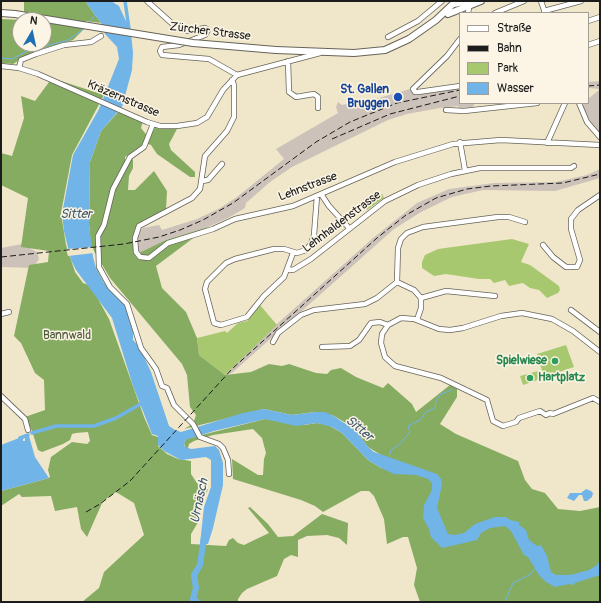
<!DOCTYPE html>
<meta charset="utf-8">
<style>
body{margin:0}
#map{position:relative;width:601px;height:603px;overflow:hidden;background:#f0e7cb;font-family:Pangolin,sans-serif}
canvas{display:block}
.frame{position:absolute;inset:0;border:2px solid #1c1c1c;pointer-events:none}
.legend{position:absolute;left:459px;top:12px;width:130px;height:92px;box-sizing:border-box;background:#fcf5e5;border:1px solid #a29e95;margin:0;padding:5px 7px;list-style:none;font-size:12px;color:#1c1c1c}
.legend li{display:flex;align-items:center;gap:8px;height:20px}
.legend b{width:20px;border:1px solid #a29e95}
.north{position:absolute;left:12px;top:12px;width:40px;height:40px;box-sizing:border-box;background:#fcf5e5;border:1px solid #a29e95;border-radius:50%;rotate:9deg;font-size:11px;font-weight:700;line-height:16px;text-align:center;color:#1c1c1c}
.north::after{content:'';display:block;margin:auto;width:14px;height:18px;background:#1f6fb2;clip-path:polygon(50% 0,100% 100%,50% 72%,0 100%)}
</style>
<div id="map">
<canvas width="601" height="603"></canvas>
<div class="frame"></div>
<ul class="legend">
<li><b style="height:5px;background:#fff"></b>Straße</li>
<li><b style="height:5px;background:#1c1c1c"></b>Bahn</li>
<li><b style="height:11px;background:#a8c86f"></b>Park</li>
<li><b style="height:11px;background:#71b4e7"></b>Wasser</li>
</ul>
<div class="north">N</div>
</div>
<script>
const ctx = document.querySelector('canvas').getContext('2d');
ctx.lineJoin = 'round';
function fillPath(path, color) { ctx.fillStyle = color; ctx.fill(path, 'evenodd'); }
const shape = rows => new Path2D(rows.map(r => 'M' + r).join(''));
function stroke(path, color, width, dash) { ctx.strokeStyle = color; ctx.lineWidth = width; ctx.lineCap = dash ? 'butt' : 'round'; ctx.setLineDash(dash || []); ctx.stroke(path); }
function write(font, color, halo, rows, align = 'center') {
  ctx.font = font + ' Pangolin,sans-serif'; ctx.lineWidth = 3; ctx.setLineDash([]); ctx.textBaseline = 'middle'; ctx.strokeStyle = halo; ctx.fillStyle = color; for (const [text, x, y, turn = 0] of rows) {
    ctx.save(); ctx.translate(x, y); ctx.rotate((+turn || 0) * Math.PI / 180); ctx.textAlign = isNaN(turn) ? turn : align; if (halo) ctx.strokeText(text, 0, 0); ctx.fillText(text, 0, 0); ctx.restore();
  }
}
fillPath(shape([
 [600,81,600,134,593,126,582,105,588,103,588,99,600,89,588,88,588,82],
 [460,86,460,103,475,103,473,107,459,108,458,106,440,108,407,114,388,120,292,167,270,182,246,203,245,208,228,218,208,227,166,240,139,254,136,236,138,232,143,228,159,225,162,230,197,219,220,208,237,197,284,159,276,149,338,113,336,107,338,102,342,105,370,98,372,100,410,89,415,92],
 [600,169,600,178,555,191,483,190,452,197,421,212,394,229,232,373,225,375,258,341,373,238,417,203,449,189,494,183,556,182,587,175],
 [22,244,37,252,39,259,33,268,1,267,1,248]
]), '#ccc2b9');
fillPath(shape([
 [378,194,382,194,384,198,367,210,363,205],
 [512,239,529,244,521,262,530,265,559,286,560,290,558,293,547,298,539,290,530,288,523,283,509,286,505,280,494,283,490,279,479,279,446,274,434,276,422,268,422,262,425,255,438,249],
 [260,305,277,325,225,375,199,355,197,338,225,331,227,333,238,323,247,321],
 [566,345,574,367,544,377,537,354],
 [538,371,540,379,523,385,520,376]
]), '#a8c86f');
fillPath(shape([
 [24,1,85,1,101,23,86,21,85,28,73,40,35,51,13,64,1,63,1,19,24,20],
 [20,20,44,20,44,44,20,44],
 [52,78,104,95,72,155,61,213,66,245,75,272,83,283,91,286,109,319,144,417,152,435,158,437,158,446,167,454,178,459,191,461,191,474,201,489,208,489,202,502,197,524,191,534,191,544,226,546,229,540,233,538,238,543,244,545,269,533,248,508,250,507,268,524,278,537,293,536,322,514,348,523,347,545,339,538,327,535,307,536,298,540,298,557,291,555,284,559,277,576,247,589,242,593,238,599,238,602,82,602,99,588,104,572,144,535,134,503,116,492,103,501,87,537,81,529,77,507,55,511,51,496,22,497,19,494,1,506,1,491,49,478,50,477,48,470,51,457,72,442,87,444,90,441,88,432,76,433,72,434,70,440,63,444,42,452,38,450,32,431,25,417,45,410,44,380,35,373,21,343,14,336,29,265,48,262,49,251,21,247,28,198,1,185,1,153,12,156,24,118,21,96,35,101],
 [120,110,143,121,141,128,149,138,155,128,177,129,169,144,171,150,195,172,195,177,190,177,157,154,151,145,145,143,125,157,125,164,133,159,133,168,129,176,128,190,135,190,154,171,167,191,166,210,140,224,135,229,133,240,139,253,166,240,208,227,156,266,162,288,186,312,197,338,199,355,225,375,251,372,269,364,282,366,289,364,316,373,327,374,331,370,341,368,356,377,383,388,388,383,412,404,416,412,450,385,457,389,457,397,440,424,456,434,518,461,525,480,532,489,545,493,558,509,580,511,600,507,600,602,420,602,414,585,417,568,408,537,403,537,387,544,384,519,374,496,369,491,361,491,323,512,315,506,301,500,233,479,232,459,258,475,263,475,264,459,266,453,262,438,253,429,213,435,194,441,189,444,188,448,185,447,184,443,186,439,265,419,304,425,317,423,328,425,342,433,368,460,381,468,386,458,368,447,355,430,348,424,332,415,315,412,292,415,264,409,184,429,193,424,196,415,190,407,187,375,182,364,110,278,91,246,89,224,90,162,101,131]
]), '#86ac62');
fillPath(shape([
 [85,1,111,1,119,6,131,32,133,53,132,70,122,107,101,131,90,162,89,224,93,257,96,268,104,283,125,304,127,310,133,332,133,340,139,346,151,372,169,426,175,430,181,432,243,413,264,409,292,415,315,412,324,412,332,415,355,430,368,447,374,452,437,474,441,479,442,484,437,508,448,534,455,535,464,533,475,524,495,517,506,517,510,520,519,522,519,525,526,530,529,540,537,546,541,545,547,556,551,572,556,575,570,575,589,570,597,565,600,560,600,575,575,583,573,585,569,584,555,587,546,582,539,575,528,557,524,555,511,531,505,526,490,528,481,533,477,540,442,548,431,537,429,529,423,518,424,505,432,490,432,483,428,479,416,475,394,474,381,468,368,460,342,433,332,427,317,423,296,426,265,419,214,431,185,440,184,446,191,449,215,446,219,450,223,463,223,485,213,528,208,544,200,544,204,507,211,487,211,460,206,457,181,460,164,451,158,445,158,436,152,434,133,386,112,318,76,270,71,260,64,231,62,214,73,155,99,109,119,59,117,47,105,34,101,23],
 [29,436,35,457,49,478,1,491,1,445,19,438,23,438,23,441,25,441,25,437],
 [586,489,591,491,593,493,592,497,587,501,584,501,582,495,579,495,574,501,567,498,570,493,581,493]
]), '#71b4e7');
fillPath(shape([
 [93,247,94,253,68,256,66,249]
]), '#f0e7cb');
stroke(shape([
 [89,24,95,15],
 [1,58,12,59,27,51,68,40,85,28],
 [389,457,391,450,400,444,410,432,408,426,420,420,426,412,435,408,436,401,441,394,452,390],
 [505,602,513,583,531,574,536,567]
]), '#71b4e7', 1);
stroke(shape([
 [125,1,129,29],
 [32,433,56,426,94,426,116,418,144,402],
 [20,438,28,435]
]), '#71b4e7', 3.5);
stroke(shape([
 [197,602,193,599,196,588,194,575,200,565,204,537]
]), '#71b4e7', 6);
const minor = shape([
 [147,1,177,28,189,31,205,28,208,30,205,35,179,45,162,47,160,51,162,55,209,59,237,75],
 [541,1,545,13],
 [544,11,581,1],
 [468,13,470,3],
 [495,13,524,1],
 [588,21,600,17],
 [388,37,418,21,442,1],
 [460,39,447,56,413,89,415,92,418,92,460,86],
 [588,45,600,41],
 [288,61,289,92,296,97,314,94,318,97,318,108],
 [1,66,19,68,38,74,147,122,160,126,177,126,197,123,207,117,223,90,237,75,320,53],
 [19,68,21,60,36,54,64,45,91,42,101,36],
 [232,80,234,85,234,117,227,131,205,156,200,189,192,198,139,226,135,238,136,252,140,257,149,258,168,243,213,229,235,219,293,206,395,162,453,144,501,140,600,145],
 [579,103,587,122,600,137],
 [446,110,464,111,537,103],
 [153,124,144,147,130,157,113,189,104,225,98,236,99,267,110,287,127,304,141,348,156,369,162,386,167,388,174,405,193,424,200,437,219,444,223,448,228,460,229,474],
 [460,142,465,170],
 [547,143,565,103],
 [202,181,208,180,222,164],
 [321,194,329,206,349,228],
 [543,245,553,257,566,267,577,267,580,260,571,229,571,219,578,210,600,195],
 [293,253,284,277,264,296,247,317,221,325,214,323,205,289,207,282,226,263,235,259,274,249,284,249,297,253,306,250,311,244,314,235,317,196],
 [287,269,293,270,311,259,385,201,418,185,451,174,480,168,571,168,574,166],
 [421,298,446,291,495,296],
 [571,310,600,332],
 [1,314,9,312],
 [417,320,421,308,421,298,414,290,397,282,398,248,401,239,407,233,423,227,498,217,509,217,525,222],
 [273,342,278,333,301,315,314,310,365,304,377,298,397,282],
 [322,347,350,346,359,340,371,323,380,322,388,325],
 [600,352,573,331,552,319,522,313,501,316,463,328,450,330,439,329,414,319,401,318,388,325,382,334,381,343,385,357,395,366,441,378,487,400,493,421,503,426,516,422,519,418,540,411,546,415,550,413,553,414,593,398,600,402],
 [1,396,25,419,28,430]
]);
const major = shape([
 [454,4,467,1],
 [1,13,15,14],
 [448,14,481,1],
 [276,50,354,53,385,50,409,39,436,20,456,1]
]);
stroke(minor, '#666359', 6);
stroke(major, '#666359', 8);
stroke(minor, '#fff', 4.5);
stroke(major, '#fff', 6);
stroke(shape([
 [588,86,600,85],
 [332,139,390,114,460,96],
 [1,257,124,244,159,237,180,230,203,220,233,203,316,142,350,122,397,103,460,90],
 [86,512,100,504,130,481,232,369,377,238,406,215,436,198,467,189,491,186,563,183,600,174]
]), '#1c1c1c', 1, [6, 3]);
const majorBridge = shape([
 [15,14,193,43,276,50]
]);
stroke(majorBridge, '#666359', 8, []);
stroke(majorBridge, '#fff', 6);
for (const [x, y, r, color] of [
 [398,97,5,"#1a4fb4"],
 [555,361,4,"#2e9e5b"],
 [530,378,4,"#2e9e5b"]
]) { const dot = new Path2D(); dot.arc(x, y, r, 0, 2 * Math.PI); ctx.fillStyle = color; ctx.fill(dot); stroke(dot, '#fcf5e5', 1.5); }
write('12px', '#1c1c1c', '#fcf5e5', [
 ["Zürcher Strasse",210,32,7],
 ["Kräzernstrasse",123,99,23],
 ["Lehnstrasse",308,187,-21],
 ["Lehnhaldenstrasse",342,222,-37]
]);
write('bold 12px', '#164399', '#fcf5e5', [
 ["St. Gallen",389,90],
 ["Bruggen",389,104]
], 'right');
write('12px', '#4d5839', '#fcf5e5', [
 ["Bannwald",67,336]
]);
write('bold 12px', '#27864d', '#fcf5e5', [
 ["Spielwiese",547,361],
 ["Hartplatz",538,378,"left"]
], 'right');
write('italic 13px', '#3e596d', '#fcf5e5', [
 ["Sitter",76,215],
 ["Sitter",359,429,40],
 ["Urnäsch",200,501,-78]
]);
</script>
